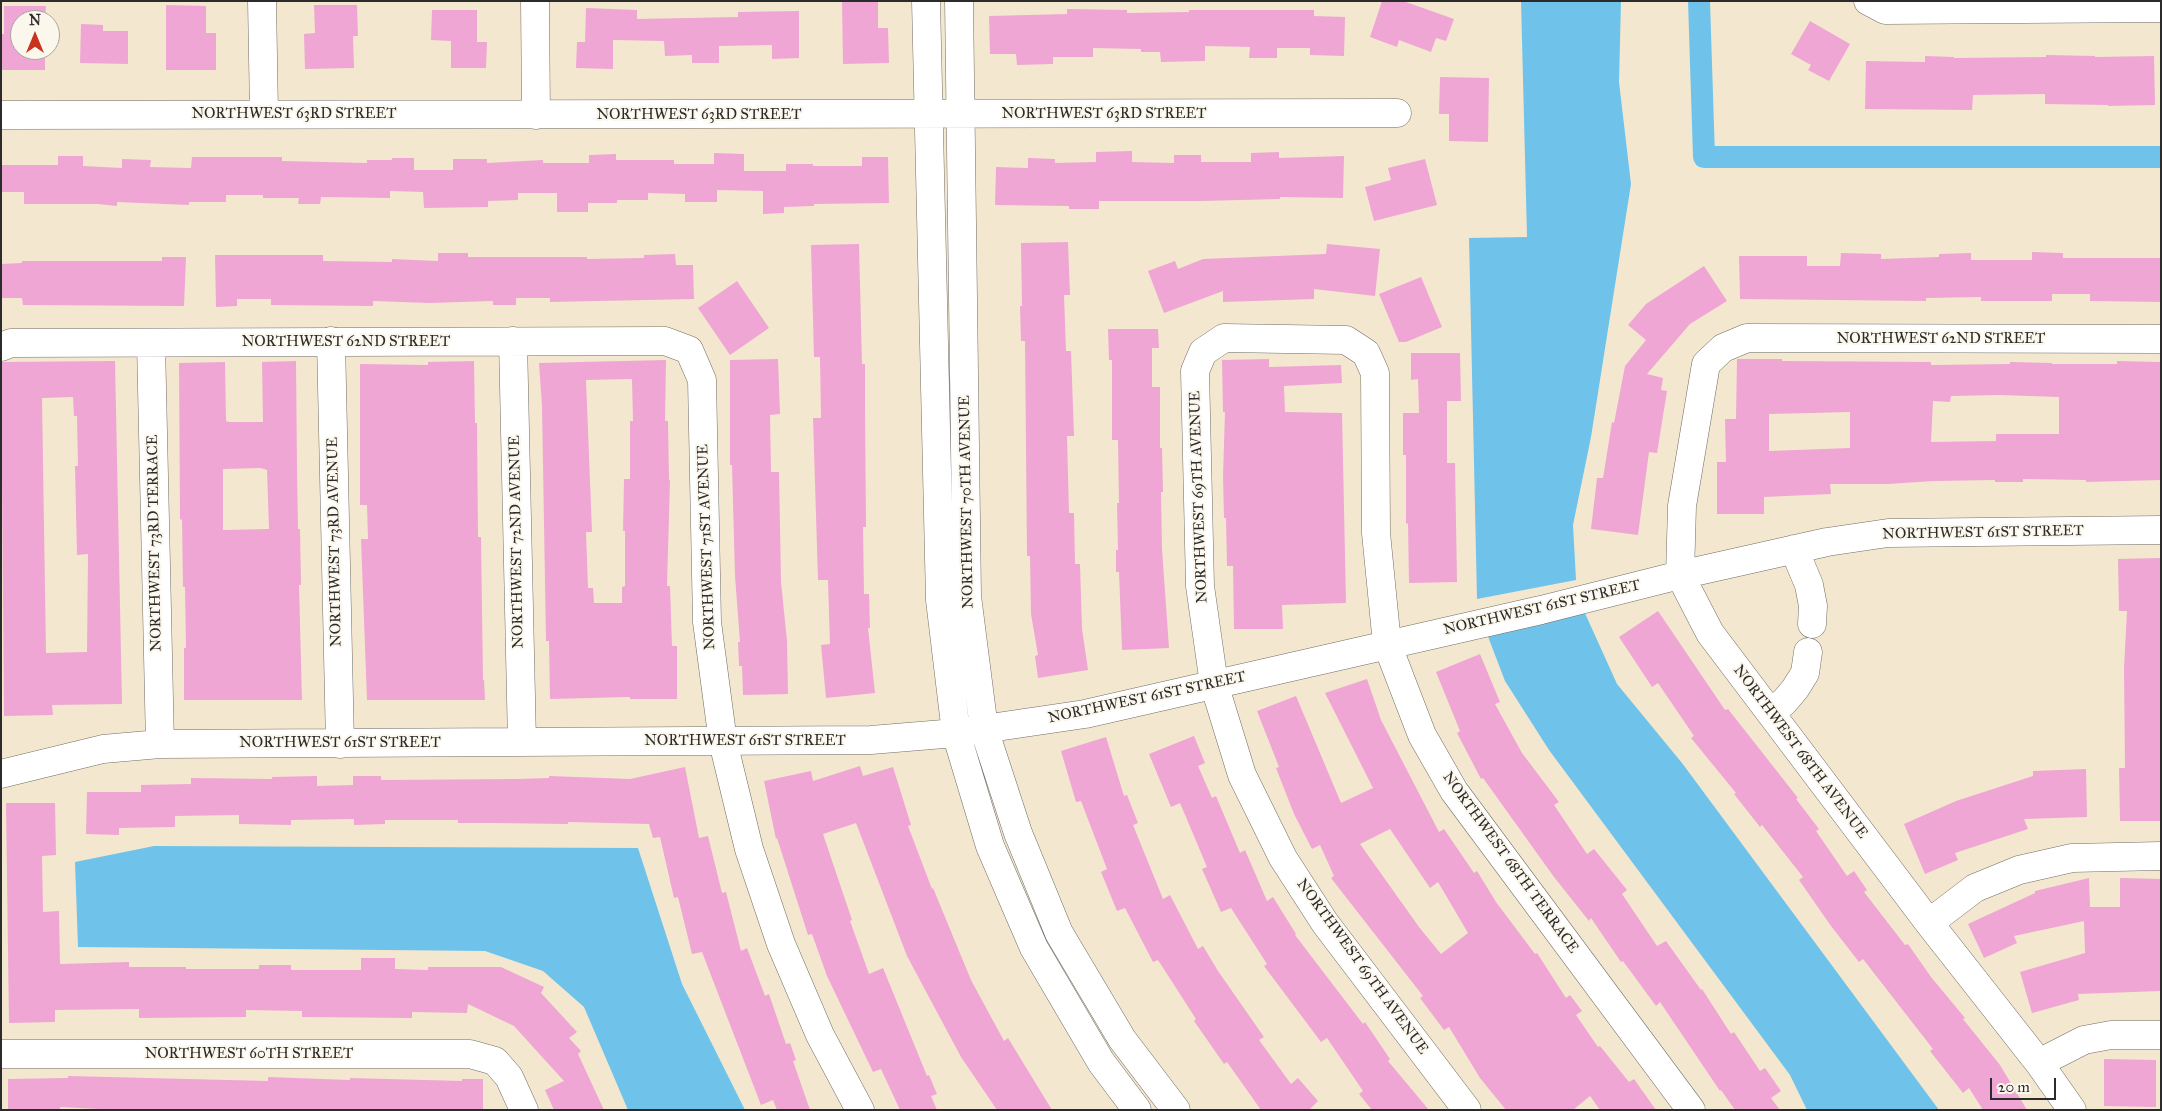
<!DOCTYPE html>
<style>
body{margin:0}
#map{position:relative;width:2162px;height:1111px;overflow:hidden;background:#f4e7cf;font-family:"IM FELL Great Primer",serif}
canvas{display:block}
.frame{position:absolute;inset:0;border:2px solid #2b2b2b;pointer-events:none}
.north{position:absolute;left:10px;top:10px;width:50px;height:50px;box-sizing:border-box;background:#fbf7ec;border:1px solid #a8a59f;border-radius:50%;rotate:0deg;font-size:14px;font-weight:700;line-height:20px;text-align:center;color:#2b2b2b}
.north::after{content:'';display:block;margin:auto;width:18px;height:22px;background:#c8321e;clip-path:polygon(50% 0,100% 100%,50% 72%,0 100%)}
.scale{position:absolute;left:1990px;top:1078px;width:66px;height:22px;box-sizing:border-box;border:2px solid #2b2b2b;border-top:0;padding-left:6px;font-size:15px;line-height:18px;white-space:nowrap;color:#2b2b2b;-webkit-text-stroke:4px #fbf7ec;paint-order:stroke}
</style>
<div id="map">
<canvas width="2162" height="1111"></canvas>
<div class="frame"></div>
<div class="north">N</div>
<div class="scale">20 m</div>
</div>
<script>
const ctx = document.querySelector('canvas').getContext('2d');
ctx.lineJoin = 'round';
function fillPath(path, color) { ctx.fillStyle = color; ctx.fill(path, 'evenodd'); }
const shape = rows => new Path2D(rows.map(r => 'M' + r).join(''));
function stroke(path, color, width, dash) { ctx.strokeStyle = color; ctx.lineWidth = width; ctx.lineCap = dash ? 'butt' : 'round'; ctx.setLineDash(dash || []); ctx.stroke(path); }
function write(font, color, halo, rows, align = 'center') {
  ctx.font = font + ' "IM FELL Great Primer",serif'; ctx.lineWidth = 4; ctx.setLineDash([]); ctx.textBaseline = 'middle'; ctx.strokeStyle = halo; ctx.fillStyle = color; for (const [text, x, y, turn = 0] of rows) {
    ctx.save(); ctx.translate(x, y); ctx.rotate((+turn || 0) * Math.PI / 180); ctx.textAlign = isNaN(turn) ? turn : align; if (halo) ctx.strokeText(text, 0, 0); ctx.fillText(text, 0, 0); ctx.restore();
  }
}
fillPath(shape([
 [1521,1,1621,1,1619,82,1631,184,1591,437,1573,525,1576,580,1477,599,1469,238,1527,237],
 [1584,611,1617,684,1682,763,1939,1110,1807,1110,1790,1075,1549,750,1505,681,1487,634],
 [154,846,638,848,682,984,745,1110,628,1110,584,1007,543,971,485,951,78,947,75,862]
]), '#6fc3eb');
stroke(shape([
 [1699,1,1704,157,2161,157]
]), '#6fc3eb', 22);
fillPath(shape([
 [842,1,878,1,878,28,888,28,889,63,843,64],
 [1382,1,1403,1,1454,19,1446,41,1436,38,1431,52,1399,40,1397,47,1370,37],
 [166,5,206,6,206,33,216,33,216,70,166,70],
 [314,5,357,5,358,36,353,36,354,68,305,69,304,34,315,33],
 [4,6,46,6,45,20,20,20,20,50,45,50,45,70,1,70,1,34,4,34],
 [586,8,637,10,637,19,738,17,738,12,799,11,799,58,772,59,772,45,719,46,719,63,692,63,692,55,665,56,664,41,613,40,613,69,576,68,577,42,585,42],
 [1067,9,1127,10,1127,13,1189,12,1189,10,1314,10,1314,16,1345,17,1344,56,1310,55,1310,48,1277,48,1277,58,1249,58,1250,47,1205,46,1205,61,1161,62,1160,52,1141,52,1141,49,1093,48,1093,57,1053,57,1053,64,1017,65,1016,54,990,54,989,16,1067,14],
 [432,10,477,10,477,42,487,42,486,68,451,68,451,41,431,40],
 [1810,21,1850,44,1829,81,1808,70,1811,65,1791,54],
 [81,24,103,25,103,31,128,31,128,64,80,63],
 [2046,55,2095,56,2095,57,2154,56,2155,105,2108,106,2108,105,2045,104,2045,94,1973,95,1972,110,1865,109,1866,61,1925,62,1925,56,1954,57,1954,58,2046,57],
 [1440,77,1489,78,1488,142,1449,141,1449,114,1439,114],
 [1132,151,1132,162,1174,163,1174,155,1201,155,1201,162,1251,162,1251,153,1279,152,1279,158,1344,156,1343,198,1280,197,1280,199,1201,201,1099,201,1099,209,1069,209,1069,206,995,205,996,167,1028,168,1028,158,1055,159,1055,163,1096,162,1096,152],
 [714,153,744,154,744,171,786,171,786,164,813,164,813,166,862,166,862,157,888,157,889,203,814,204,814,206,784,207,784,213,763,214,763,191,717,190,717,202,685,202,685,194,648,193,648,200,617,200,617,203,588,203,588,212,557,212,557,193,518,193,518,200,488,201,488,207,424,208,423,192,390,191,390,198,321,197,320,204,298,204,299,198,263,198,263,195,226,195,226,202,189,202,189,205,117,202,117,206,98,204,24,204,24,192,1,192,1,165,58,165,58,156,83,156,83,166,122,168,122,159,151,160,150,167,191,168,192,157,282,157,282,161,367,163,367,160,392,160,392,158,414,158,414,170,453,170,453,159,487,159,487,163,543,160,543,163,589,163,589,155,616,154,616,160,674,160,674,164,714,164],
 [1425,159,1437,205,1374,221,1365,187,1391,180,1388,168],
 [1068,242,1070,295,1064,295,1066,351,1071,351,1074,436,1067,436,1069,513,1074,513,1075,564,1080,564,1082,629,1088,670,1038,678,1035,656,1038,655,1031,614,1030,556,1027,556,1025,341,1021,341,1020,306,1022,306,1021,243],
 [859,244,862,364,865,364,865,410,866,527,863,527,864,594,869,594,870,628,868,628,875,693,826,698,821,645,830,644,828,580,818,580,813,418,821,418,820,357,814,357,811,245],
 [1327,244,1380,249,1375,296,1314,289,1314,299,1223,302,1223,291,1164,313,1148,271,1175,261,1178,269,1203,259,1326,254],
 [2032,252,2063,253,2063,258,2161,258,2161,302,2090,301,2090,294,2052,294,2052,301,1981,301,1981,297,1926,298,1926,301,1740,299,1739,256,1807,256,1807,266,1840,266,1841,253,1881,254,1881,259,1939,257,1939,254,1971,253,1971,260,2032,260],
 [438,253,468,253,468,257,587,257,587,259,644,258,644,255,675,254,676,265,693,265,694,299,550,302,550,298,516,298,516,305,493,305,493,301,429,303,373,301,373,306,271,305,271,299,237,299,237,306,216,307,215,255,323,255,323,261,392,262,392,259,438,261],
 [162,257,186,257,184,306,23,305,22,298,1,298,1,264,22,263,22,261,162,261],
 [1704,266,1727,301,1690,324,1647,374,1663,378,1661,390,1667,391,1657,453,1649,452,1638,535,1591,529,1597,478,1603,478,1612,422,1614,423,1625,366,1646,340,1628,325,1646,304],
 [1421,277,1442,327,1406,342,1399,342,1379,294],
 [737,281,769,328,730,355,698,308],
 [1108,329,1158,329,1159,348,1152,348,1152,387,1160,387,1160,448,1162,448,1163,492,1161,492,1162,549,1169,648,1122,650,1119,572,1116,572,1116,550,1118,550,1117,503,1119,503,1118,440,1112,440,1112,360,1109,360],
 [1411,353,1460,353,1461,401,1447,401,1447,463,1455,463,1457,582,1409,583,1408,523,1406,524,1406,455,1403,455,1403,413,1419,413,1418,379,1411,380],
 [778,359,780,414,770,415,771,472,779,472,781,582,787,641,788,694,743,695,742,666,739,666,738,642,740,642,735,576,732,465,730,465,730,360],
 [1269,359,1269,367,1341,365,1342,383,1284,386,1285,412,1342,413,1346,603,1282,605,1283,629,1234,629,1233,566,1227,566,1226,518,1224,518,1223,476,1225,412,1223,412,1222,360],
 [1737,359,1782,359,1782,361,1931,362,1931,365,2010,364,2010,362,2052,363,2052,364,2117,364,2117,361,2161,362,2161,480,2086,482,2086,480,2023,479,2023,482,1995,482,1995,480,1934,481,1888,484,1830,484,1831,494,1764,497,1764,514,1717,514,1717,462,1726,462,1725,419,1736,419],
 [2000,395,2059,397,2059,434,1996,434,1996,441,1931,442,1933,401,1950,402,1951,396],
 [1850,412,1850,448,1769,451,1769,414],
 [666,360,665,421,668,421,669,480,670,480,667,586,670,586,672,646,677,646,677,699,630,699,630,697,550,699,549,641,546,641,542,406,539,363],
 [632,379,633,421,630,421,630,479,624,479,623,531,625,531,625,586,622,587,622,603,594,603,593,588,588,588,586,532,592,532,586,380],
 [115,361,122,704,52,705,53,715,4,716,1,362],
 [73,397,74,416,77,416,78,466,75,466,77,555,88,554,87,652,46,653,42,398],
 [296,361,297,469,298,529,300,529,301,585,299,585,302,700,184,700,184,648,186,648,185,587,183,587,182,520,180,519,179,363,225,362,226,421,229,422,263,422,262,362],
 [261,468,267,470,269,529,223,530,223,469],
 [474,361,475,423,477,423,478,537,481,537,483,680,484,680,485,700,367,700,361,539,368,539,367,505,360,505,360,364,428,365,428,362],
 [2161,558,2161,821,2120,821,2119,768,2125,768,2124,668,2127,611,2119,611,2118,559],
 [1658,611,1725,710,1728,709,1798,798,1796,799,1819,829,1816,831,1847,876,1854,871,1867,890,1864,892,1905,945,1908,944,1931,977,1965,1018,1963,1019,2000,1065,2027,1110,1983,1110,1969,1088,1963,1093,1930,1051,1933,1049,1863,959,1859,962,1831,926,1799,880,1803,877,1762,825,1760,827,1734,794,1736,793,1691,738,1694,736,1658,683,1652,687,1619,637],
 [1480,654,1500,702,1495,704,1522,753,1559,802,1554,805,1587,854,1594,849,1627,890,1622,894,1657,946,1666,941,1701,990,1702,989,1731,1034,1734,1032,1760,1071,1765,1068,1781,1091,1771,1098,1780,1110,1735,1110,1721,1090,1720,1091,1660,1002,1656,1006,1623,961,1621,962,1591,918,1589,921,1554,877,1483,778,1481,779,1457,733,1460,731,1436,672],
 [1367,679,1381,720,1439,832,1444,829,1474,873,1477,871,1496,902,1535,954,1537,953,1566,998,1570,995,1582,1011,1576,1015,1598,1047,1600,1046,1629,1082,1634,1079,1656,1110,1600,1110,1590,1096,1573,1110,1506,1110,1480,1078,1449,1027,1444,1030,1420,998,1423,996,1331,878,1334,876,1320,845,1312,849,1294,814,1276,768,1279,767,1257,711,1296,696,1341,803,1373,788,1325,693],
 [1390,829,1430,888,1438,882,1468,933,1441,954,1419,927,1360,844],
 [1194,736,1205,763,1198,766,1212,798,1216,796,1240,853,1245,850,1267,901,1273,897,1296,934,1295,935,1363,1024,1365,1022,1390,1059,1388,1061,1429,1110,1372,1110,1359,1094,1363,1091,1327,1038,1321,1042,1264,966,1267,964,1231,908,1221,912,1202,869,1207,867,1180,803,1171,807,1149,754],
 [1106,737,1124,796,1127,795,1138,823,1133,825,1163,899,1170,895,1198,949,1203,946,1218,971,1264,1037,1259,1040,1291,1084,1298,1078,1318,1101,1309,1110,1261,1110,1227,1062,1224,1064,1194,1021,1196,1019,1158,960,1153,962,1125,908,1117,911,1101,872,1107,869,1081,801,1076,802,1061,751],
 [860,766,863,776,893,767,911,825,908,826,932,889,933,888,971,980,1004,1041,1008,1038,1052,1110,997,1110,961,1057,907,956,856,823,823,834,852,920,850,921,869,974,883,968,927,1076,929,1075,937,1094,931,1096,937,1110,900,1110,881,1069,873,1072,827,976,812,934,808,935,777,838,776,839,764,781,811,771,813,781],
 [685,767,699,838,708,836,722,893,726,892,741,951,747,948,765,996,769,994,786,1044,790,1043,796,1060,793,1061,810,1110,777,1110,773,1100,761,1105,702,952,692,954,678,897,674,898,660,837,653,838,649,824,568,822,568,824,494,823,458,823,458,820,385,820,385,824,354,825,354,819,291,820,291,825,239,824,239,815,175,816,175,827,119,828,119,835,86,834,87,792,141,792,141,785,191,784,191,778,272,779,272,777,317,776,317,786,353,785,353,776,381,776,381,780,516,779,549,778,549,776,630,779],
 [2086,769,2087,817,2024,819,2028,829,1955,853,1958,860,1925,874,1904,824,1956,801,2033,776,2033,771],
 [6,803,55,803,56,855,42,856,43,912,59,911,60,964,129,962,129,967,186,967,186,969,259,969,259,965,291,965,291,970,361,970,361,958,395,958,395,969,428,970,428,967,501,967,544,987,541,993,577,1032,569,1038,581,1051,578,1054,604,1110,554,1110,545,1090,564,1081,514,1026,468,1004,467,1013,412,1012,412,1018,302,1017,302,1011,246,1010,246,1017,139,1018,139,1009,55,1010,55,1022,9,1023],
 [2089,878,2090,907,2120,907,2120,878,2161,879,2161,991,2078,994,2079,1000,2032,1013,2020,972,2085,953,2084,921,2014,936,2017,943,1984,958,1968,924,2035,893,2035,891],
 [2104,1059,2156,1060,2156,1107,2104,1106],
 [68,1076,268,1081,268,1077,350,1080,350,1078,462,1081,462,1079,483,1079,483,1110,120,1110,60,1107,60,1110,8,1110,8,1079,68,1078]
]), '#efa6d4');
const minor = shape([
 [262,1,264,113],
 [535,1,536,115],
 [926,1,940,600,956,733,990,846,1034,948,1101,1062,1137,1110],
 [959,1,967,596,984,729,1018,833,1059,933,1122,1039,1176,1110],
 [1868,1,1885,10,2161,8],
 [1,115,1397,113],
 [331,341,340,744],
 [513,341,522,742],
 [151,343,160,744],
 [1,347,11,343,665,341,689,350,702,380,707,622,723,742,749,849,781,944,820,1035,860,1110],
 [1794,549,1809,585,1813,606,1812,624],
 [1770,712,1784,702,1795,689,1805,673,1808,652],
 [1,774,103,749,160,744,871,740,956,733,1085,714,1541,610,1680,575,1827,542,1888,533,2161,530],
 [1929,923,1975,888,2019,870,2072,858,2161,856],
 [1,1054,470,1054,495,1061,509,1077,524,1110],
 [2039,1063,2084,1040,2111,1035,2161,1035],
 [1467,1110,1325,923,1283,858,1242,775,1214,684,1200,586,1195,371,1203,352,1224,338,1346,340,1366,353,1375,373,1376,533,1387,644,1422,735,1454,791,1691,1110],
 [2072,1110,2039,1063,1929,923,1710,633,1680,575,1682,506,1706,364,1723,348,1747,338,2161,339]
]);
stroke(minor, '#716d64', 29);
stroke(minor, '#fff', 28);
write('15px', '#2b2b2b', '#fbf7ec', [
 ["NORTHWEST 63RD STREET",294,114],
 ["NORTHWEST 63RD STREET",1104,114],
 ["NORTHWEST 63RD STREET",699,115],
 ["NORTHWEST 62ND STREET",1941,339],
 ["NORTHWEST 62ND STREET",346,342],
 ["NORTHWEST 69TH AVENUE",1199,497,-92],
 ["NORTHWEST 70TH AVENUE",967,502,-91],
 ["NORTHWEST 61ST STREET",1983,533,-1],
 ["NORTHWEST 73RD AVENUE",335,542,-91],
 ["NORTHWEST 72ND AVENUE",517,542,-91],
 ["NORTHWEST 73RD TERRACE",155,543,-91],
 ["NORTHWEST 71ST AVENUE",707,547,-92],
 ["NORTHWEST 61ST STREET",1542,608,-13],
 ["NORTHWEST 61ST STREET",1147,698,-12],
 ["NORTHWEST 61ST STREET",745,741],
 ["NORTHWEST 61ST STREET",340,743],
 ["NORTHWEST 68TH AVENUE",1800,752,53],
 ["NORTHWEST 68TH TERRACE",1510,863,54],
 ["NORTHWEST 69TH AVENUE",1362,967,54],
 ["NORTHWEST 60TH STREET",249,1054]
]);
</script>
